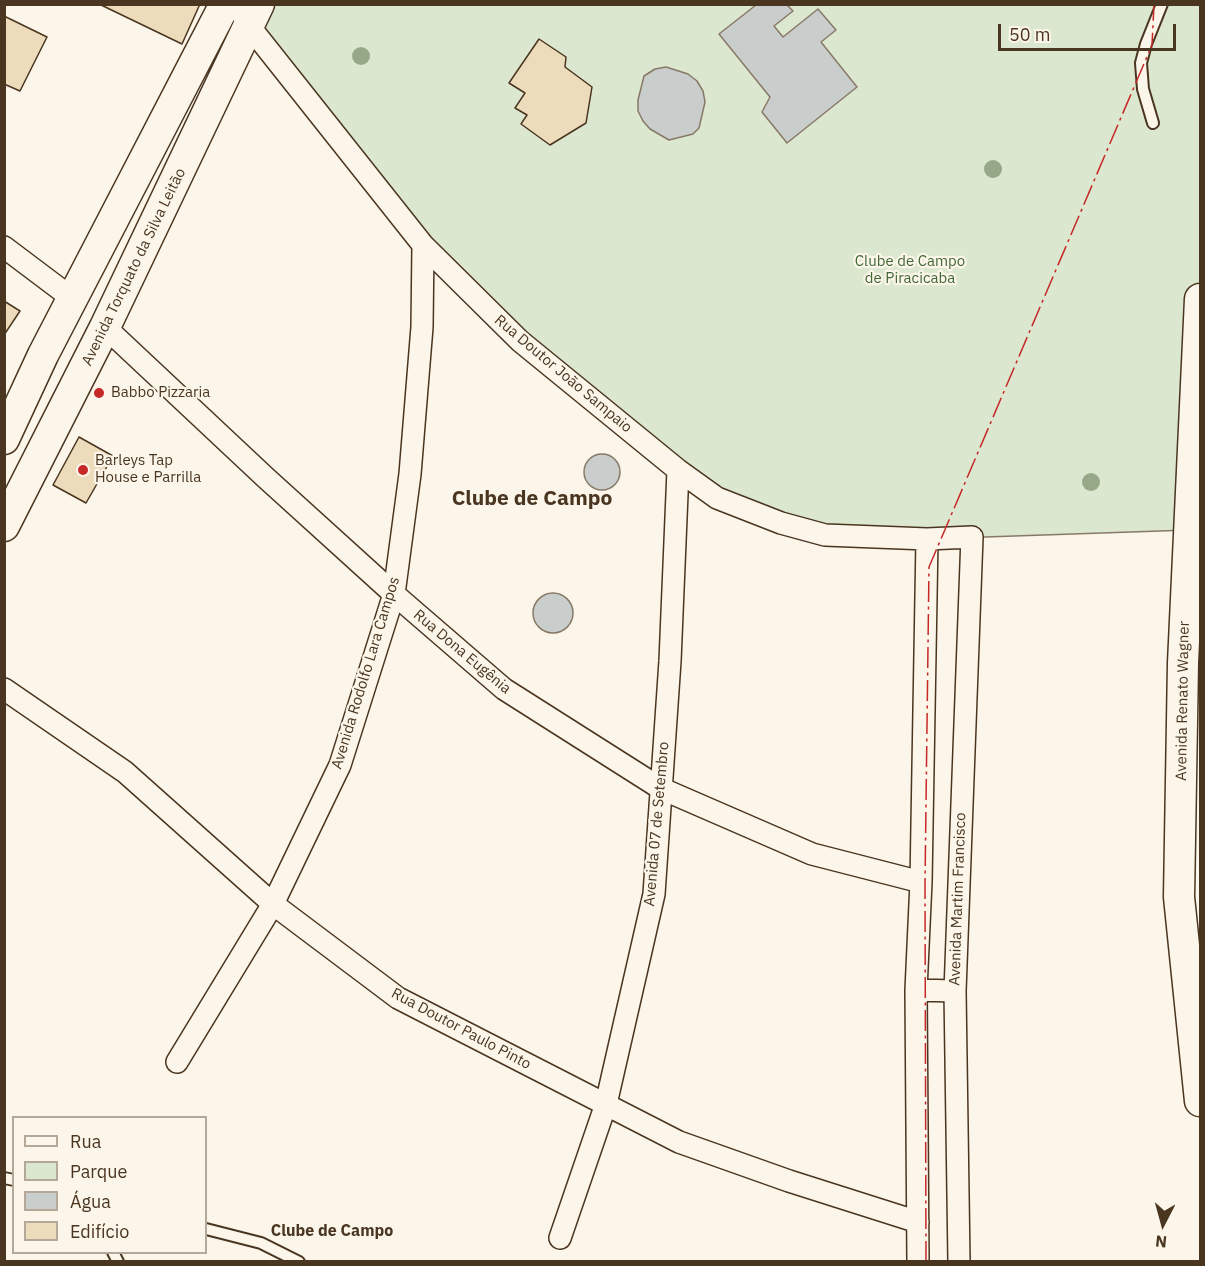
<!DOCTYPE html>
<meta charset="utf-8">
<style>
body{margin:0}
#map{position:relative;width:1205px;height:1266px;overflow:hidden;background:#fbf6e9;font-family:"IBM Plex Sans",sans-serif}
canvas{display:block}
.frame{position:absolute;inset:0;border:6px solid #4a3520;pointer-events:none}
.legend{position:absolute;left:12px;top:1116px;width:195px;height:138px;box-sizing:border-box;background:#fbf6e9;border:2px solid #b4a999;margin:0;padding:8px 10px;list-style:none;font-size:18px;color:#4a3520}
.legend li{display:flex;align-items:center;gap:12px;height:30px}
.legend b{width:30px;border:2px solid #b4a999}
.north{position:absolute;left:1133px;top:1194px;width:60px;height:60px;-webkit-text-stroke:4px #fbf6e9;paint-order:stroke;rotate:186deg;font-size:16px;font-weight:700;line-height:24px;text-align:center;color:#4a3520}
.north::after{content:'';display:block;margin:auto;width:21px;height:27px;background:#4a3520;clip-path:polygon(50% 0,100% 100%,50% 72%,0 100%)}
.scale{position:absolute;left:998px;top:24px;width:178px;height:27px;box-sizing:border-box;border:3px solid #4a3520;border-top:0;padding-left:8px;font-size:18px;line-height:21px;white-space:nowrap;color:#4a3520;-webkit-text-stroke:4px #fbf6e9;paint-order:stroke}
</style>
<div id="map">
<canvas width="1205" height="1266"></canvas>
<div class="frame"></div>
<ul class="legend">
<li><b style="height:8px;background:#fbf6e9"></b>Rua</li>
<li><b style="height:16px;background:#dce7d0"></b>Parque</li>
<li><b style="height:16px;background:#c9cecd"></b>Água</li>
<li><b style="height:16px;background:#ecdcbc"></b>Edifício</li>
</ul>
<div class="north">N</div>
<div class="scale">50 m</div>
</div>
<script>
const ctx = document.querySelector('canvas').getContext('2d');
ctx.lineJoin = 'round';
function fillPath(path, color) { ctx.fillStyle = color; ctx.fill(path, 'evenodd'); }
const shape = rows => new Path2D(rows.map(r => 'M' + r).join(''));
function stroke(path, color, width, dash) { ctx.strokeStyle = color; ctx.lineWidth = width; ctx.lineCap = dash ? 'butt' : 'round'; ctx.setLineDash(dash || []); ctx.stroke(path); }
function write(font, color, halo, rows, align = 'center') {
  ctx.font = font + ' "IBM Plex Sans",sans-serif'; ctx.lineWidth = 4.5; ctx.setLineDash([]); ctx.textBaseline = 'middle'; ctx.strokeStyle = halo; ctx.fillStyle = color; for (const [text, x, y, turn = 0] of rows) {
    ctx.save(); ctx.translate(x, y); ctx.rotate((+turn || 0) * Math.PI / 180); ctx.textAlign = isNaN(turn) ? turn : align; if (halo) ctx.strokeText(text, 0, 0); ctx.fillText(text, 0, 0); ctx.restore();
  }
}
const green = shape([
 [259,4,1200,5,1200,299,1189,530,927,539,860,536,717,498,423,245,250,27,259,4]
]);
fillPath(green, '#dce7d0');
stroke(green, '#887966', 1.5);
const water = shape([
 [756,5,787,5,793,11,774,26,783,37,818,9,836,30,821,42,857,87,787,143,762,112,770,97,719,34,756,5],
 [666,67,688,74,697,81,703,91,705,102,699,128,693,134,669,140,650,129,643,121,638,111,638,100,644,76,655,69,666,67],
 '584 472a18 18 0 1 1 36 0a18 18 0 1 1-36 0Z',
 '533 613a20 20 0 1 1 40 0a20 20 0 1 1-40 0Z'
]);
fillPath(water, '#c9cecd');
stroke(water, '#887966', 1.5);
const building = shape([
 [99,4,200,4,182,44,99,4],
 [4,16,47,37,20,91,4,84,4,16],
 [539,39,566,57,565,67,592,87,586,123,550,145,521,124,527,115,515,108,525,93,509,83,539,39],
 [4,301,20,311,4,335,4,301],
 [79,437,113,456,86,503,53,485,79,437]
]);
fillPath(building, '#ecdcbc');
stroke(building, '#4a3520', 1.5);
const service = shape([
 [1153,123,1143,89,1141,63,1146,44,1162,4],
 [4,1178,14,1180],
 [206,1229,261,1243,299,1262],
 [113,1252,118,1262]
]);
const minor = shape([
 [236,4,250,27,423,245,520,341,678,470,717,498,781,523,825,535,927,539,972,537,955,991,959,1262],
 [4,247,73,299],
 [105,327,266,478,394,594,504,689,660,788,812,854,921,882],
 [4,689,125,772,273,904,398,998,679,1142,789,1181,918,1222],
 [916,990,955,991],
 [177,1062,273,904,340,765,394,594,410,474,422,327,423,245],
 [560,1238,606,1104,654,894,670,661,678,470],
 [918,1262,916,990,921,882,927,539]
]);
const secondary = shape([
 [1200,299,1183,663,1179,897,1200,1101],
 [4,439,43,355,225,4],
 [4,526,105,327,259,4]
]);
stroke(service, '#4a3520', 14);
stroke(minor, '#4a3520', 24);
stroke(secondary, '#4a3520', 33);
stroke(service, '#fbf6e9', 10);
stroke(minor, '#fbf6e9', 21);
stroke(secondary, '#fbf6e9', 30);
stroke(shape([
 [926,1262,925,884,929,567,1152,45,1154,4]
]), '#c62828', 1.5, [21, 4.5, 3, 4.5]);
ctx.fillStyle = '#96a887';
for (const [x, y] of [
 [361,56],
 [993,169],
 [1091,482]
]) { ctx.beginPath(); ctx.arc(x, y, 9, 0, 2 * Math.PI); ctx.fill(); }
for (const [x, y, r, color] of [
 [99,393,6,"#c62828"],
 [83,470,6,"#c62828"]
]) { const dot = new Path2D(); dot.arc(x, y, r, 0, 2 * Math.PI); ctx.fillStyle = color; ctx.fill(dot); stroke(dot, '#fbf6e9', 2); }
write('15px', '#436837', '#fbf6e9', [
 ["Clube de Campo",910,262],
 ["de Piracicaba",910,279]
]);
write('15px', '#4a3520', '#fbf6e9', [
 ["Avenida Torquato da Silva Leitão",134,267,-64],
 ["Rua Doutor João Sampaio",563,374,40],
 ["Rua Dona Eugênia",462,652,40],
 ["Avenida Rodolfo Lara Campos",366,673,-73],
 ["Avenida Renato Wagner",1183,701,-89],
 ["Avenida 07 de Setembro",657,824,-85],
 ["Avenida Martim Francisco",958,899,-88],
 ["Rua Doutor Paulo Pinto",461,1029,28]
]);
write('15px', '#4a3520', '#fbf6e9', [
 ["Babbo Pizzaria",111,393],
 ["Barleys Tap",95,461],
 ["House e Parrilla",95,478]
], 'left');
write('bold 16px', '#4a3520', '#fbf6e9', [
 ["Clube de Campo",332,1231]
]);
write('bold 21px', '#4a3520', '#fbf6e9', [
 ["Clube de Campo",532,499]
]);
</script>
